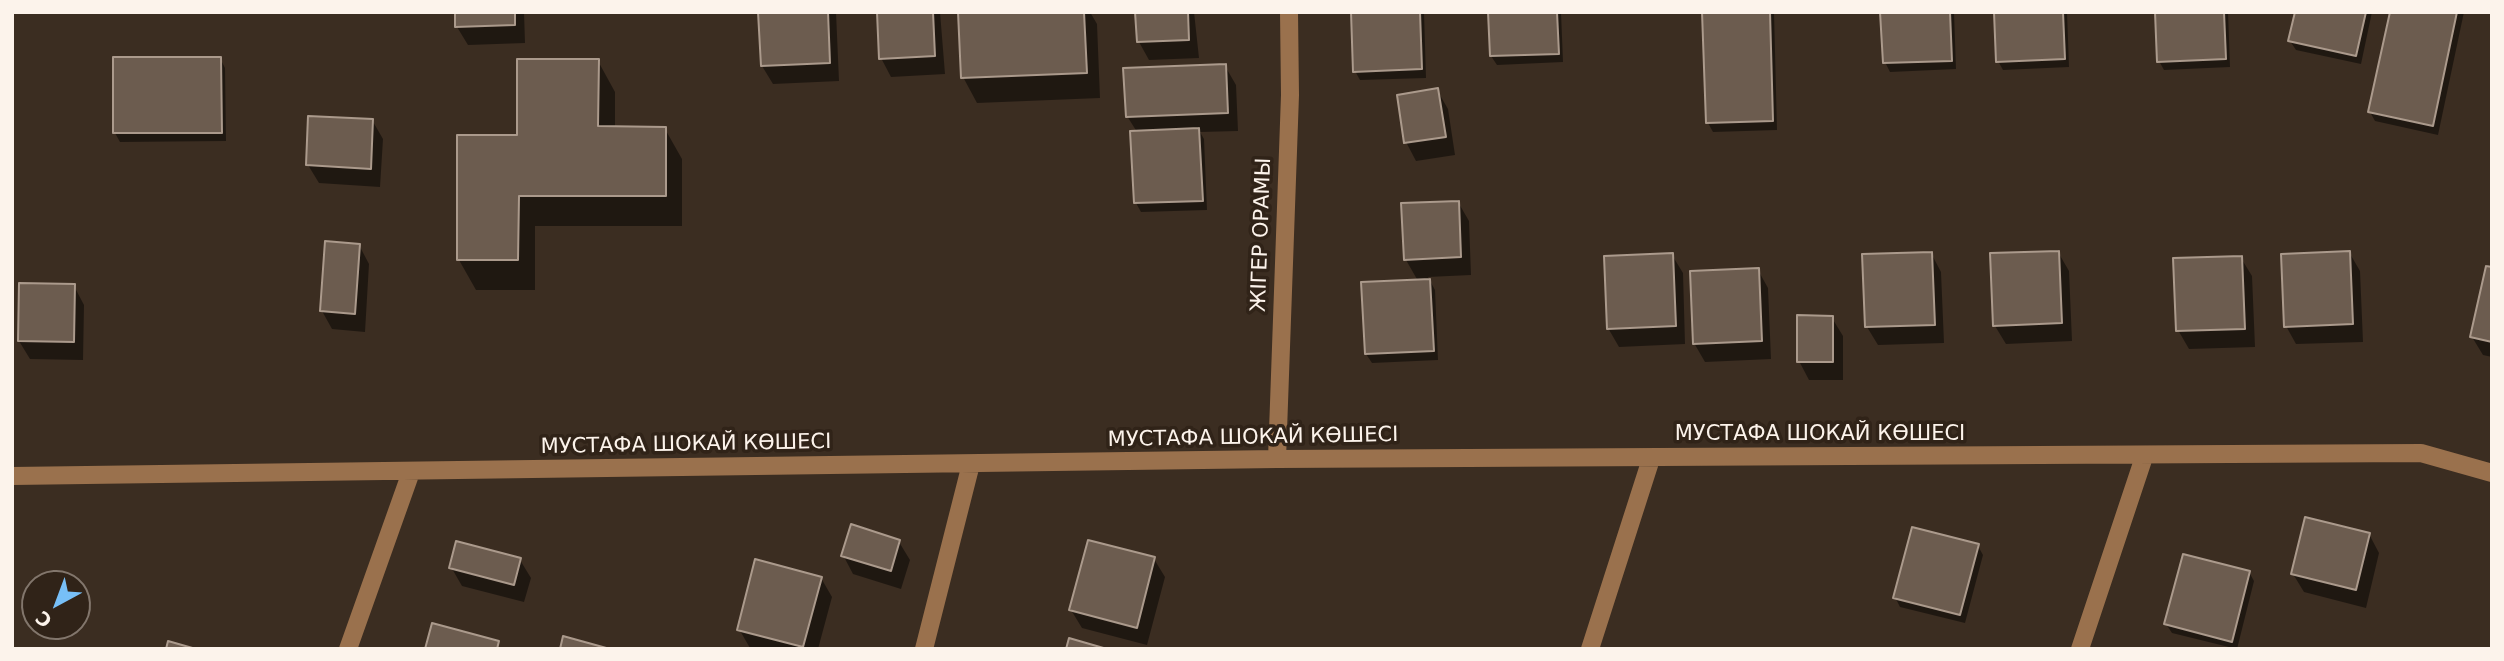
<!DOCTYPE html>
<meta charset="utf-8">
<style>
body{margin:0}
#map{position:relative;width:2504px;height:661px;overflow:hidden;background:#3b2d21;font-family:"DejaVu Sans",sans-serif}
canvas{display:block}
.frame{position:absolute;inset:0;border:14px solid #fcf3eb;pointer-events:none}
.north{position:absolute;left:21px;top:570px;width:70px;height:70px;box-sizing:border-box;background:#302318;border:2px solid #82766c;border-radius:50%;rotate:221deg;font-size:19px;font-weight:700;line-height:28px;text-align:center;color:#fcf3eb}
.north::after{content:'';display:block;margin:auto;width:24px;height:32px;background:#77bff7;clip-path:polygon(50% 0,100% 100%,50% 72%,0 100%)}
</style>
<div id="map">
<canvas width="2504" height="661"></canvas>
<div class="frame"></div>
<div class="north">С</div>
</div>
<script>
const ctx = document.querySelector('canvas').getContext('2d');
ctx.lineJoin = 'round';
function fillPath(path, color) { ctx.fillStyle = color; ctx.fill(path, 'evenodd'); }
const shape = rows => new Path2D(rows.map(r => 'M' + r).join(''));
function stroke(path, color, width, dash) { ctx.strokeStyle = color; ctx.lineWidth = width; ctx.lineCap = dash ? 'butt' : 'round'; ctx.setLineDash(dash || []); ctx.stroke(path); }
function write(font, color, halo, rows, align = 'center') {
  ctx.font = font + ' "DejaVu Sans",sans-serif'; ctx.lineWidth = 7; ctx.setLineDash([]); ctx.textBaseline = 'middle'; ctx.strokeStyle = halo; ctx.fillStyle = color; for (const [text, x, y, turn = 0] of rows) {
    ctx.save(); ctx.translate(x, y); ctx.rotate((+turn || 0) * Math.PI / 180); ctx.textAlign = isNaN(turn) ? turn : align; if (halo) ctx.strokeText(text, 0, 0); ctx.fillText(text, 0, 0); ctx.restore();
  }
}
fillPath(shape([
 [456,12,524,12,525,43,468,45,457,27],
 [760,12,836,12,839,81,773,84,762,66],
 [879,12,940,12,945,74,891,77,881,58],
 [960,12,1090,12,1097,24,1100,98,977,103,963,77],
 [1137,12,1194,12,1199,58,1149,60,1139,42],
 [1352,12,1424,12,1426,78,1360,80,1355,71],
 [1490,12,1561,12,1563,62,1497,65,1491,56],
 [1704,12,1774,12,1777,130,1713,132,1708,123],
 [1882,12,1954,12,1956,69,1890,72,1885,62],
 [1996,12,2067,12,2069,67,2003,70,1998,61],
 [2157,12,2228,12,2230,67,2164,70,2159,61],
 [2297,12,2372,12,2361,64,2296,50,2290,41],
 [2391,12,2464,12,2438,135,2375,121,2370,112],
 [220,58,225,68,226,141,120,142,115,133],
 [598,61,615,92,615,128,665,129,682,159,682,226,535,226,535,290,476,290,459,260,519,137],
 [1225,66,1236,85,1238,131,1200,132,1204,139,1207,210,1141,212,1136,203,1137,132,1127,116],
 [1437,90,1448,109,1455,155,1416,161,1406,142],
 [372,120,383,139,380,187,319,183,308,165],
 [1458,202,1469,221,1471,275,1428,277,1435,290,1438,360,1372,363,1366,354,1418,281,1406,260],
 [359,245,369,264,365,332,332,329,322,311],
 [2058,252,2069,271,2072,341,2006,344,1995,326,1992,255],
 [2349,252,2360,271,2363,342,2296,344,2286,326],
 [1931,253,1941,272,1944,343,1878,345,1867,327],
 [1672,255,1683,273,1685,344,1619,347,1608,328],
 [2241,258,2252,276,2255,347,2189,349,2178,330],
 [2492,269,2492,357,2483,355,2472,337],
 [1758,270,1768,288,1771,359,1705,362,1694,343],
 [74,286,84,305,83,360,30,359,19,341],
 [1832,318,1843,336,1843,380,1809,380,1799,361],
 [2369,534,2379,553,2366,608,2304,592,2293,574],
 [899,542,910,560,901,589,853,574,843,555],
 [1978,546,1983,555,1965,623,1900,607,1895,597],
 [1154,559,1165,577,1147,645,1082,628,1071,610],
 [520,560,531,578,524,602,462,586,451,567],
 [2249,572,2254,581,2237,649,2172,633,2166,624],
 [821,578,832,597,818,649,750,648,739,629]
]), '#0007');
const building = shape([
 [455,12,515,12,515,25,455,27,455,12],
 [758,12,828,12,830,63,761,66,758,12],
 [877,12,933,12,935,56,879,59,877,12],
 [958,12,1084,12,1087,73,961,78,958,12],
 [1135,12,1188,12,1189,40,1137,42,1135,12],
 [1351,12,1420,12,1422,69,1353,72,1351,12],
 [1488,12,1557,12,1559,54,1490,56,1488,12],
 [1702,12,1770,12,1773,121,1706,123,1702,12],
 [1880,12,1950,12,1952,61,1883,63,1880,12],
 [1994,12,2063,12,2065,59,1996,62,1994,12],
 [2155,12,2224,12,2226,59,2157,62,2155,12],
 [2295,12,2366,12,2356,56,2288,41,2295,12],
 [2390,12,2457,12,2433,126,2368,112,2390,12],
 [113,57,221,57,222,133,113,133,113,57],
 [517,59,599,59,598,126,666,127,666,196,519,196,518,260,457,260,457,135,517,135,517,59],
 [1226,64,1228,113,1126,117,1123,68,1226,64],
 [1438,88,1446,137,1404,143,1397,95,1438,88],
 [308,116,373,119,371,169,306,165,308,116],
 [1199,128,1203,201,1134,203,1130,131,1199,128],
 [1459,201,1461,257,1404,260,1401,203,1459,201],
 [325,241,360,244,355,314,320,311,325,241],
 [2059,251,2062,323,1993,326,1990,253,2059,251],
 [2350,251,2353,324,2284,327,2281,254,2350,251],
 [1932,252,1935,325,1865,327,1862,254,1932,252],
 [1673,253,1676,326,1607,329,1604,256,1673,253],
 [2242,256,2245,329,2176,331,2173,258,2242,256],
 [2486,266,2492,267,2492,342,2470,337,2486,266],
 [1759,268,1762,341,1693,344,1690,271,1759,268],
 [1430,279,1434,351,1365,354,1361,282,1430,279],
 [19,283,75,284,74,342,18,341,19,283],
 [1797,315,1833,316,1833,362,1797,362,1797,315],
 [2305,517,2370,533,2356,590,2291,574,2305,517],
 [851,524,900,540,891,571,841,556,851,524],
 [1912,527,1979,544,1960,615,1893,598,1912,527],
 [1088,540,1155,557,1137,628,1069,610,1088,540],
 [456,541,521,558,514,585,449,568,456,541],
 [2183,554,2250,571,2232,642,2164,624,2183,554],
 [755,559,822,577,803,647,737,630,755,559],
 [432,623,499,641,497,649,425,649,432,623],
 [563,636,610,649,560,649,563,636],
 [1069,638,1107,649,1066,649,1069,638],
 [168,641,196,649,166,649,168,641]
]);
fillPath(building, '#6c5c4f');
stroke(building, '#ab9a8c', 2);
stroke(shape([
 [1277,459,1290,95,1289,12],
 [12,476,1277,459,2421,453,2492,473],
 [348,649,411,472],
 [924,649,971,464],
 [1590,649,1651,459],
 [2080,649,2144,457]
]), '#9a714d', 18);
write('21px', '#fcf3eb', '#302318', [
 ["ЖІГЕР ОРАМЫ",1262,235,-88],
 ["МУСТАФА ШОКАЙ КӨШЕСІ",1820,435],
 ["МУСТАФА ШОКАЙ КӨШЕСІ",1253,438,-1],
 ["МУСТАФА ШОКАЙ КӨШЕСІ",686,445,-1]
]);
</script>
